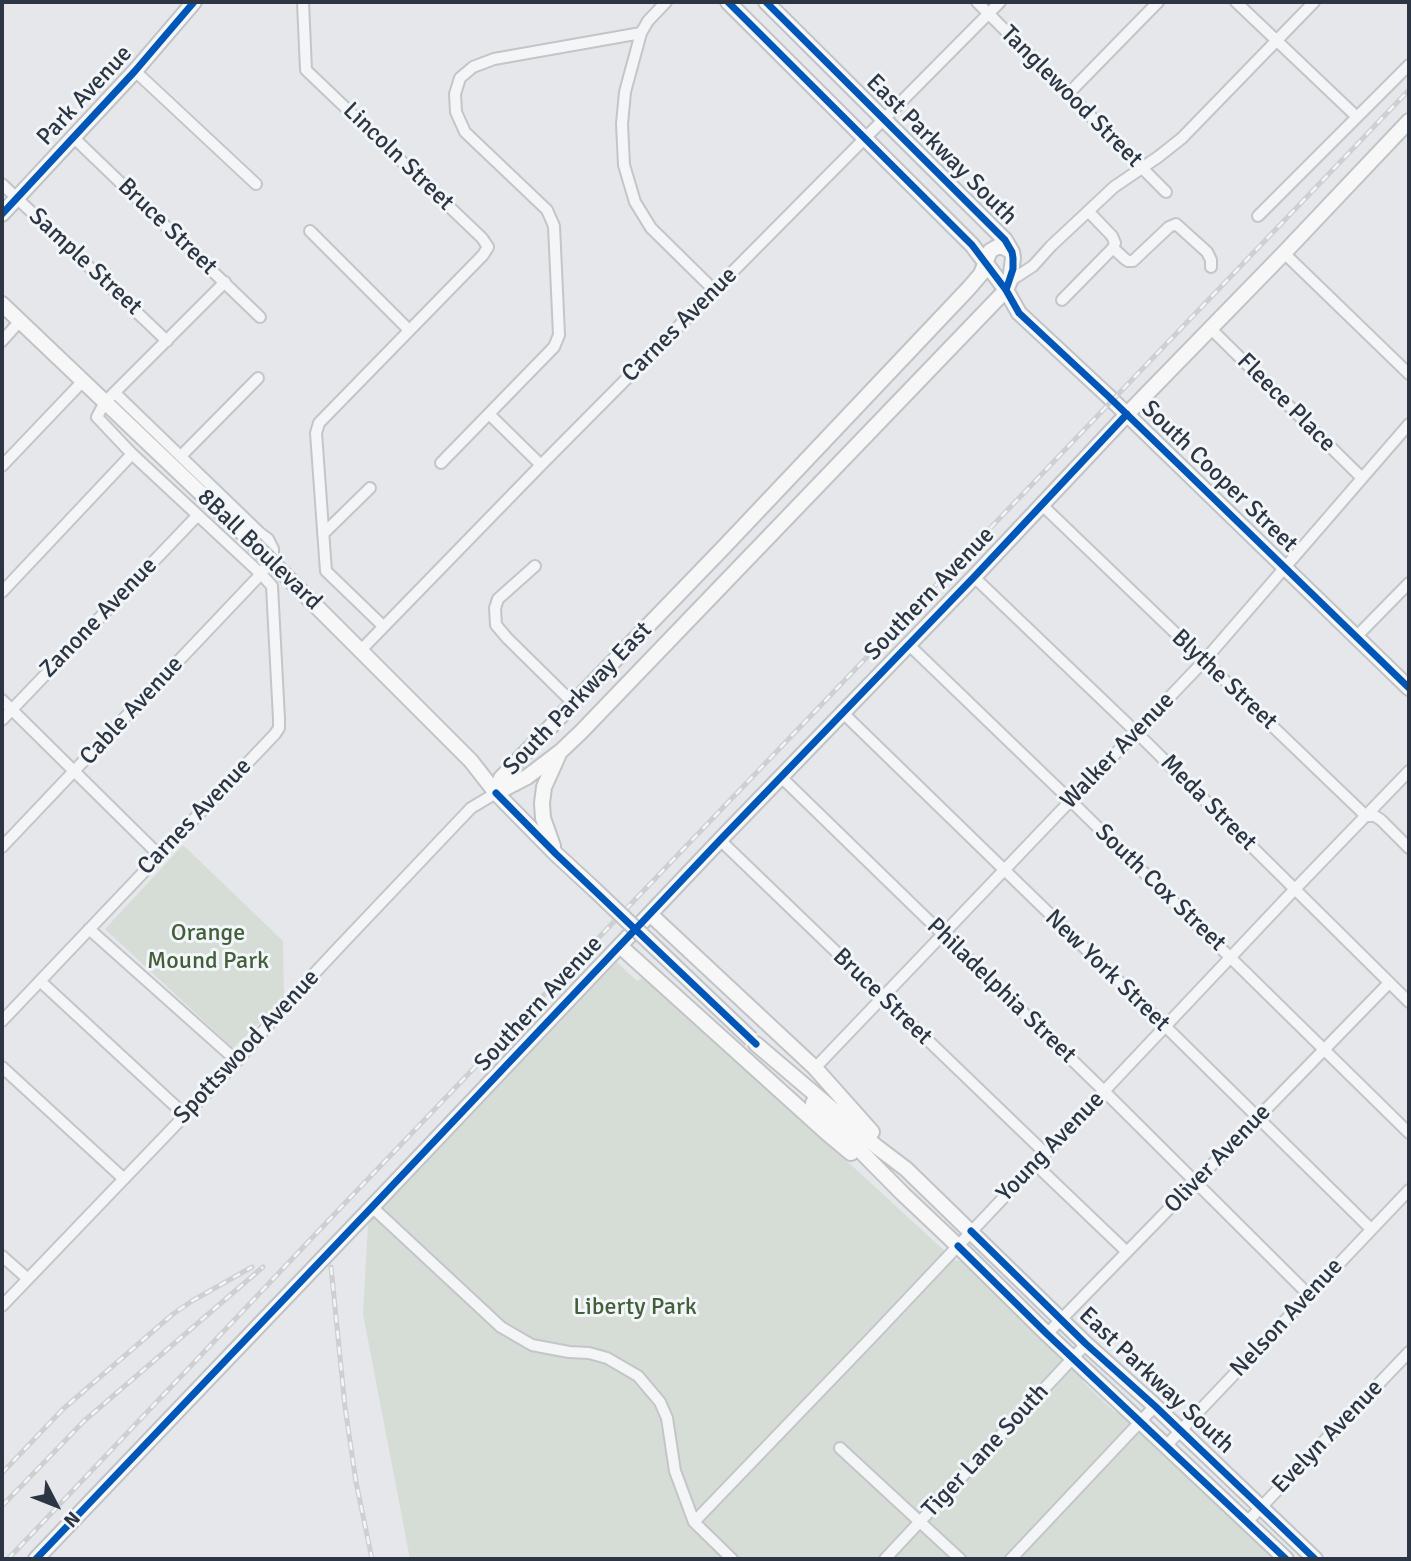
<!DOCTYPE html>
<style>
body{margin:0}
#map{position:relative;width:1411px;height:1561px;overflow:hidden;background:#e5e7ea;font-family:Signika,sans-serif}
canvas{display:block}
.frame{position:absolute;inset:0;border:4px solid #2c3543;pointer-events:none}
.north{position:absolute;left:21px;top:1470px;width:70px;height:70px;-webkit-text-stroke:5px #f3f6f8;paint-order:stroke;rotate:132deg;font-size:19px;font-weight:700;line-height:28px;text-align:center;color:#2c3543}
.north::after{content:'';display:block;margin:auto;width:24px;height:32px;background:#2c3543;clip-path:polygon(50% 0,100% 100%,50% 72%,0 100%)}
</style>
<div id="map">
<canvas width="1411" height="1561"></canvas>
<div class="frame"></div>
<div class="north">N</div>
</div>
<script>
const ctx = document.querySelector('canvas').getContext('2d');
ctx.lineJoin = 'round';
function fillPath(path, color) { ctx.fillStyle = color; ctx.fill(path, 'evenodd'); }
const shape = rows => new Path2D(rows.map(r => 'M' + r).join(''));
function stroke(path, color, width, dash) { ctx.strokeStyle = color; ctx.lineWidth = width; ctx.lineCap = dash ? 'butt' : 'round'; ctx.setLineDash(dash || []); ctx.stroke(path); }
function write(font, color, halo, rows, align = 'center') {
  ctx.font = font + ' Signika,sans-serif'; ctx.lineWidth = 6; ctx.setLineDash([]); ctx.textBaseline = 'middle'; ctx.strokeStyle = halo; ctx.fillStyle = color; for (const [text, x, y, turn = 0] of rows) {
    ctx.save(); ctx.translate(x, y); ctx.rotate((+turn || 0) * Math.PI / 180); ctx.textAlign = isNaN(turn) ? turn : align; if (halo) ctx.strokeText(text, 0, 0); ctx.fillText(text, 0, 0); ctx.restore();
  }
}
fillPath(shape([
 [183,845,283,941,284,999,233,1048,105,929],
 [617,962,637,981,646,976,949,1255,957,1261,962,1261,1081,1373,1084,1383,1115,1412,1123,1413,1277,1559,410,1559,363,1314,368,1224]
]), '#d6ddd6');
const minor = shape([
 [303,2,306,70,482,238,488,247,483,255,319,423,316,433,326,571,383,626],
 [666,2,648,21,641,33,625,92,622,124,624,165,635,202,651,228,715,291],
 [977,2,1166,192],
 [1236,2,1357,117],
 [135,71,256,184],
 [1068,94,1158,2],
 [73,137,260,317],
 [2,184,167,341],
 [1258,216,1409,65],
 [310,231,409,330],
 [1113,248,1125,259,1128,261,1133,261,1169,227,1176,224,1207,252,1211,260,1211,267],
 [1284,253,1409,374],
 [1010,281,1033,266,1051,246,1114,187,1158,157,1182,138,1314,2],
 [1062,300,1113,248,1115,243,1112,236,1088,211],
 [1210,328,1362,478],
 [2,341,20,321],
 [489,414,541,465],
 [181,456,258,378],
 [441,463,554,347,559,335,554,226,547,210,465,132,456,112,455,94,460,78,473,67,494,59,641,33],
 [2,466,83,381],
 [1042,505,1366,816,1375,816,1381,820,1409,848],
 [323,534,370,488],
 [535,566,498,599,495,608,496,625,507,638,573,703],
 [974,577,1136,732,1409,1002],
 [2,592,132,454],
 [1356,637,1409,583],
 [908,644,1071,801,1409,1133],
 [361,650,541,465,1000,2],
 [2,700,159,855],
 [843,713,1166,1027,1371,1229],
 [2,720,197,516],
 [781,777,1104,1091,1309,1295],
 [720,840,1045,1153],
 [2,847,261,574,273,556,273,549,268,539,260,533,115,393],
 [89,929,237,1061],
 [340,946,471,808,496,793],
 [40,981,185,1115],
 [2,1021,275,734,279,728,279,719,272,586,261,574,132,454,97,417,105,402,225,282],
 [2,1067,124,1179],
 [815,1068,1204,661,1409,424],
 [1035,1164,1127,1252],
 [372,1207,501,1327,532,1345,569,1352,589,1353,607,1358,638,1376,660,1402,667,1418,675,1471,694,1522,732,1559],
 [2,1256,28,1279],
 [2,1306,237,1061,298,991],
 [1047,1334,1389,983],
 [1166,1446,1409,1190],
 [840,1448,960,1559],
 [694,1522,870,1339,1295,889,1409,771],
 [1247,1522,1409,1352],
 [885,1559,1086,1344],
 [1011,1559,1155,1406]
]);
const major = shape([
 [728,2,972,245,1006,290,1019,313,1108,396,1409,688],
 [2,214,135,71,194,2],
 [2,304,251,541],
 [336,626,471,761,496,793,556,854,595,890],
 [496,793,527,777,561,751,581,732,1006,290,1010,281,1013,258,1012,252,1005,240,766,2],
 [496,793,501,778,723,548,969,288,981,274,990,251,997,247,1003,247,1012,252],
 [553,846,543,818,542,803,544,787,558,756],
 [650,914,815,1068,872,1132],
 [620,946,827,1133,851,1153],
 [756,1044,877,1147,906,1169,1086,1344,1155,1406,1315,1559],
 [813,1103,903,1194,958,1246,1047,1334,1286,1559],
 [36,1559,372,1207,720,840,974,577,1133,408,1284,253,1409,121]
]);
stroke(minor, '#c3c5c8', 14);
stroke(major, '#c1c4c7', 18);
stroke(minor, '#f4f5f6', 10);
stroke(major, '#f7f7f8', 14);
const rail = shape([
 [331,1267,345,1407,356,1482,372,1559],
 [2,1473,63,1409,173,1314,192,1301,252,1267],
 [2,1506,84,1421,263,1267],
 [8,1559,346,1202,1409,90]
]);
stroke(rail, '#cecfd1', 5);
stroke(rail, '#f3f6f8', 2.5, [8]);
const minorBridge = shape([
 [298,991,340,946]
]);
const majorBridge = shape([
 [251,541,336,626],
 [595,890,751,1039]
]);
stroke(minorBridge, '#c3c5c8', 14, []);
stroke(majorBridge, '#c1c4c7', 18, []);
stroke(minorBridge, '#f4f5f6', 10);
stroke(majorBridge, '#f7f7f8', 14);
stroke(shape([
 [728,2,972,245,1006,290,1019,313,1108,396,1409,688],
 [766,2,1005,240,1012,252,1013,258,1013,269,1006,290],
 [2,214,135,71,194,2],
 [496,793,556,854,756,1044],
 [971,1231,1086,1344,1155,1406,1315,1559],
 [958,1246,1047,1334,1286,1559],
 [36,1559,372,1207,720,840,974,577,1127,414]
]), '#0057b8', 7);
write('24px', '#2c3543', '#f3f6f8', [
 ["Park Avenue",85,96,-47],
 ["Tanglewood Street",1071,97,45],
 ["East Parkway South",941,150,45],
 ["Lincoln Street",398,157,44],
 ["Bruce Street",167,227,44],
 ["Sample Street",85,262,43],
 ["Carnes Avenue",680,325,-45],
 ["Fleece Place",1286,403,45],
 ["South Cooper Street",1219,477,44],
 ["8Ball Boulevard",259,550,44],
 ["Southern Avenue",930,594,-46],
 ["Zanone Avenue",99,618,-46],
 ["Blythe Street",1224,680,43],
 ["South Parkway East",578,699,-46],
 ["Cable Avenue",132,711,-47],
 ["Walker Avenue",1118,751,-46],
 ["Meda Street",1208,803,45],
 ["Carnes Avenue",195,817,-46],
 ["South Cox Street",1160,888,44],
 ["New York Street",1107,971,44],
 ["Philadelphia Street",1001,991,44],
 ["Bruce Street",882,997,44],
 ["Southern Avenue",539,1004,-47],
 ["Spottswood Avenue",247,1047,-47],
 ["Young Avenue",1051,1147,-46],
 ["Oliver Avenue",1218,1159,-46],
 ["Nelson Avenue",1287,1318,-47],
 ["East Parkway South",1156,1381,43],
 ["Evelyn Avenue",1328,1437,-46],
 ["Tiger Lane South",986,1451,-47]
]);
write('24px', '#425e3a', '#f3f6f8', [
 ["Orange",208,934],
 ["Mound Park",208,962],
 ["Liberty Park",635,1308]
]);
</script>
